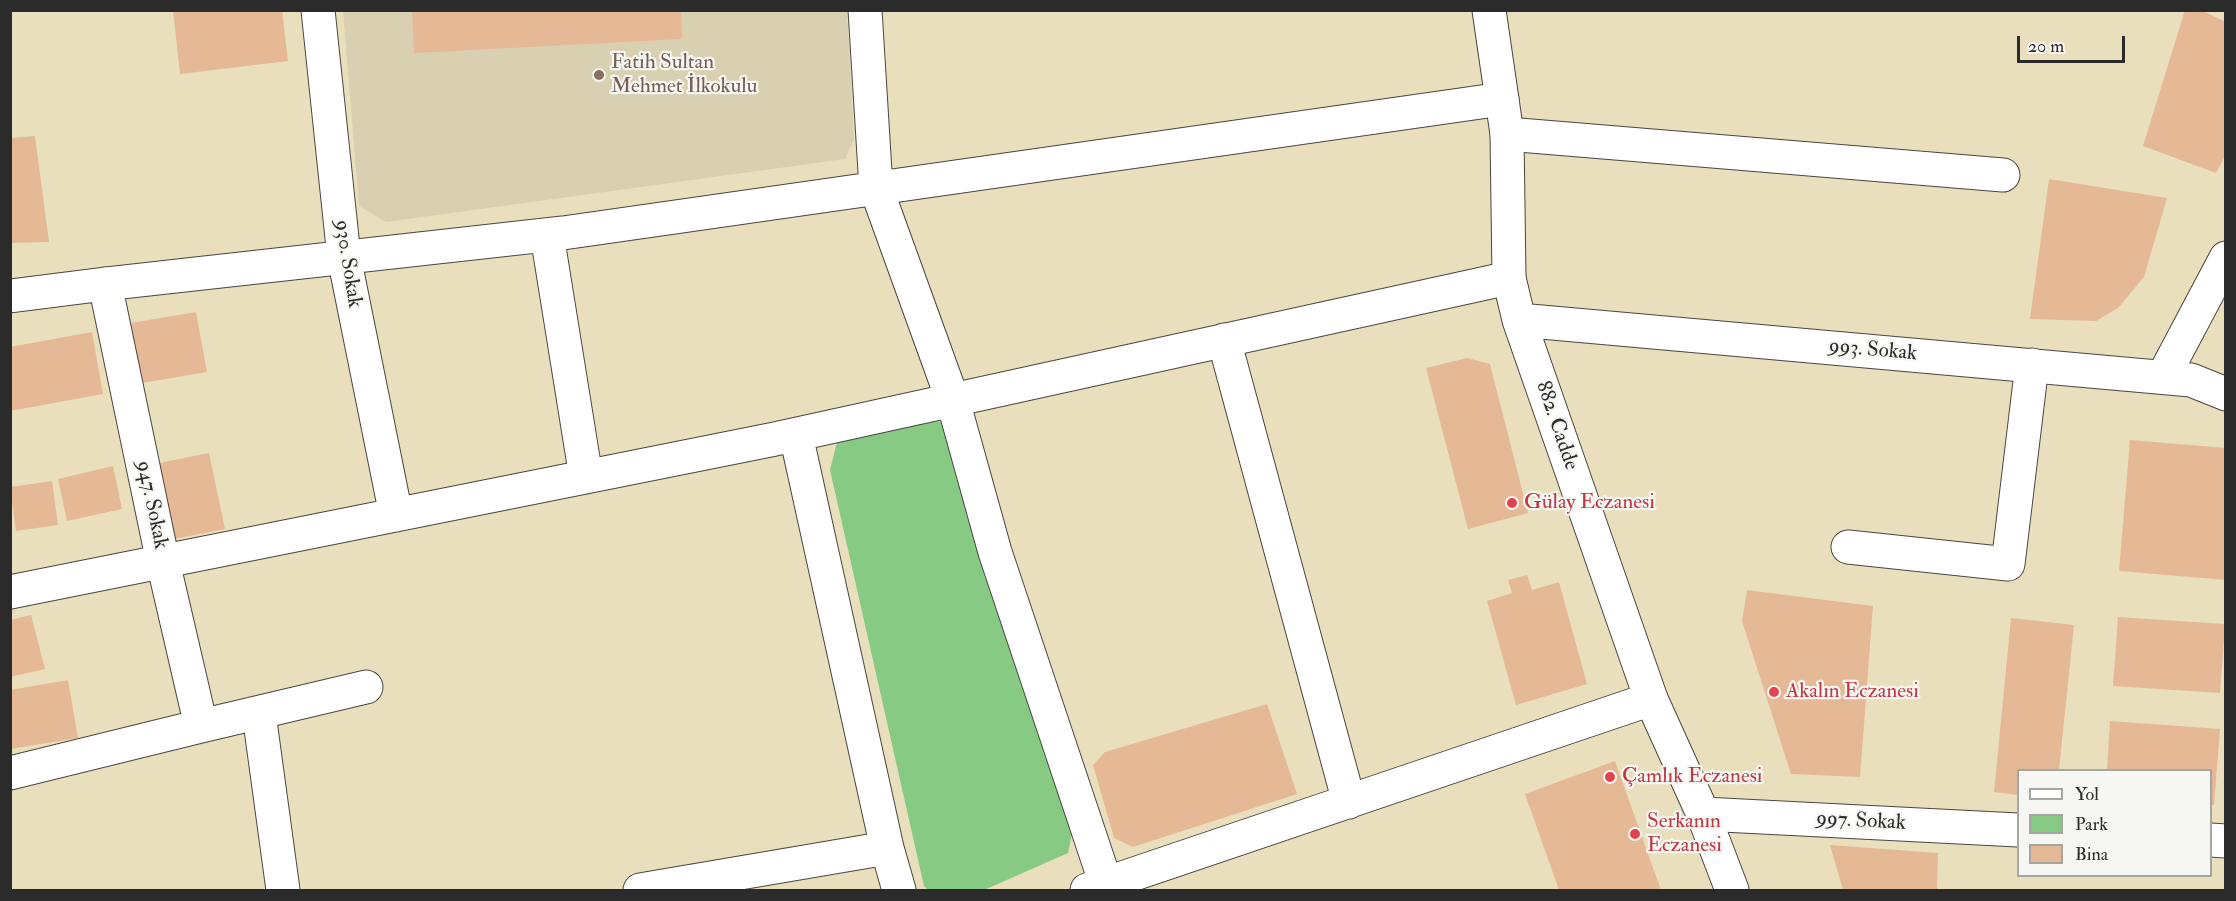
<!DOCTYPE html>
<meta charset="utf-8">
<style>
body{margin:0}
#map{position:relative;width:2236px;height:901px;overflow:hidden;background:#e9dfbc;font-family:"IM FELL Double Pica",serif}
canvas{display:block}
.frame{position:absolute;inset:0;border:12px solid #2b2b2b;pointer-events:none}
.legend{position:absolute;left:2017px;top:769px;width:195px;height:108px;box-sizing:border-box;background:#f6f6f2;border:2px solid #a5a5a2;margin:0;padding:8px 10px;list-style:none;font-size:18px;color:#2b2b2b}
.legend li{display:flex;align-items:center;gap:12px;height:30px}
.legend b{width:30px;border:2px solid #a5a5a2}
.scale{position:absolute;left:2017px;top:36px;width:108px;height:27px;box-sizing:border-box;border:3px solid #2b2b2b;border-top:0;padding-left:8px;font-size:18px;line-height:21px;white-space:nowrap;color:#2b2b2b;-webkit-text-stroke:4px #f6f6f2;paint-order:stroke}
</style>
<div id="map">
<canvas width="2236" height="901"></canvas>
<div class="frame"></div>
<ul class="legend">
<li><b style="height:8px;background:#fff"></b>Yol</li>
<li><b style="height:16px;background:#87ca84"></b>Park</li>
<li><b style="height:16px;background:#e6b996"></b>Bina</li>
</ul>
<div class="scale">20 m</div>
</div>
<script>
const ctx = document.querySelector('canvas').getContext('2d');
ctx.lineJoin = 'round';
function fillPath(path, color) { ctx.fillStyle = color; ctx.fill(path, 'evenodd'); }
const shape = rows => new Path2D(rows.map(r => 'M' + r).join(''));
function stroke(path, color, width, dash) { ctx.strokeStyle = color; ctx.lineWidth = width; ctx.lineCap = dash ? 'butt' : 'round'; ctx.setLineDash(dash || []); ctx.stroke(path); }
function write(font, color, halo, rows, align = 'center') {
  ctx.font = font + ' "IM FELL Double Pica",serif'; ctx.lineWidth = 4.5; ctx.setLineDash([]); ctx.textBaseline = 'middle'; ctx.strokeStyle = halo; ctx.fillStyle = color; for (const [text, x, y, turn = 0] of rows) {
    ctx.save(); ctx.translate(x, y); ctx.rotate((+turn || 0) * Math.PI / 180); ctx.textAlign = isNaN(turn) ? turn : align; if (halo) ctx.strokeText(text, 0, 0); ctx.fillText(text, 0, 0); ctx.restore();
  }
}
fillPath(shape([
 [343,11,847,11,854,140,845,159,386,222,359,206]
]), '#d9d0b1');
fillPath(shape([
 [926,419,946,423,1072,834,1068,853,984,890,928,890,924,886,830,470,837,442]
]), '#87ca84');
fillPath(shape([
 [173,10,282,10,288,61,180,74],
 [412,10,681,10,682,39,414,53],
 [2185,10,2201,10,2226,22,2226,154,2216,173,2143,146],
 [35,136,49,242,10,243,10,138],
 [2049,179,2167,198,2144,277,2118,308,2096,321,2030,319],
 [196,312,207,372,142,383,131,323],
 [92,332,103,394,10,411,10,347],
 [1467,358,1490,364,1528,513,1468,529,1426,368],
 [2130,440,2226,448,2226,580,2119,571],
 [209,453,225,529,164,541,149,465],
 [113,466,122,509,67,521,58,479],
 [52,481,58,525,16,531,10,487],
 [1527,575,1532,590,1559,582,1587,684,1516,705,1487,601,1512,593,1508,580],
 [1747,590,1873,606,1860,777,1791,774,1742,621],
 [31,615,45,669,10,677,10,620],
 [2118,617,2225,624,2220,693,2113,686],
 [2011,618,2074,625,2059,770,2018,770,2018,795,1994,792],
 [68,680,78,738,10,749,10,690],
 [1267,704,1297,794,1133,847,1114,838,1093,765,1105,752],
 [2110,721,2220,729,2214,805,2210,804,2210,770,2107,770],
 [1615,761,1661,890,1559,890,1525,794],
 [1830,845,1938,853,1937,890,1843,890]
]), '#e6b996');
const street = shape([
 [318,10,344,257,396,515],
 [865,10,876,188,953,401,995,552,1106,884],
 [1507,134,2003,175],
 [547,235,586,477],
 [105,284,163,562,201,726],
 [10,296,105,284,563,233,1502,99],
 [1224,340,1349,802],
 [2163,377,2226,258],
 [796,435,887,848,899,890],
 [1848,547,2008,564,2032,365],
 [10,592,775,439,1509,278],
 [259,714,283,890],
 [10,773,201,726,366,687],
 [1703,814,2018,830],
 [2210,840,2226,841],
 [640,890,887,848],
 [1087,890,1651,699]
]);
const secondary = shape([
 [1489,10,1507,134,1509,278,1519,320,1651,699,1703,814,1732,890],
 [1519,320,2191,380,2226,394]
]);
stroke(street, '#484641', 35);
stroke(secondary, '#484641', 35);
stroke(street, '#fff', 33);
stroke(secondary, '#fff', 33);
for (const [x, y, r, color] of [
 [599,75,6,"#8d6e63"],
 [1512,503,6,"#e0444e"],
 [1774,692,6,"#e0444e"],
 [1610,777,6,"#e0444e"],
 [1635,834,6,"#e0444e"]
]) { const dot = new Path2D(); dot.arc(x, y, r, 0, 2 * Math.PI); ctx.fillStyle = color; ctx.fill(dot); stroke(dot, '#f6f6f2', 2); }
write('21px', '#785e54', '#f6f6f2', [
 ["Fatih Sultan",611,63],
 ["Mehmet İlkokulu",611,87]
], 'left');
write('21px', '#2b2b2b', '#f6f6f2', [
 ["930. Sokak",347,264,81],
 ["993. Sokak",1873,351,5],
 ["882. Cadde",1556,426,71],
 ["947. Sokak",151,505,78],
 ["997. Sokak",1861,822,3]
]);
write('21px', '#be3a42', '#f6f6f2', [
 ["Gülay Eczanesi",1524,503],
 ["Akalın Eczanesi",1786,692],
 ["Çamlık Eczanesi",1622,777],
 ["Serkanın",1647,822],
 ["Eczanesi",1647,846]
], 'left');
</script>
